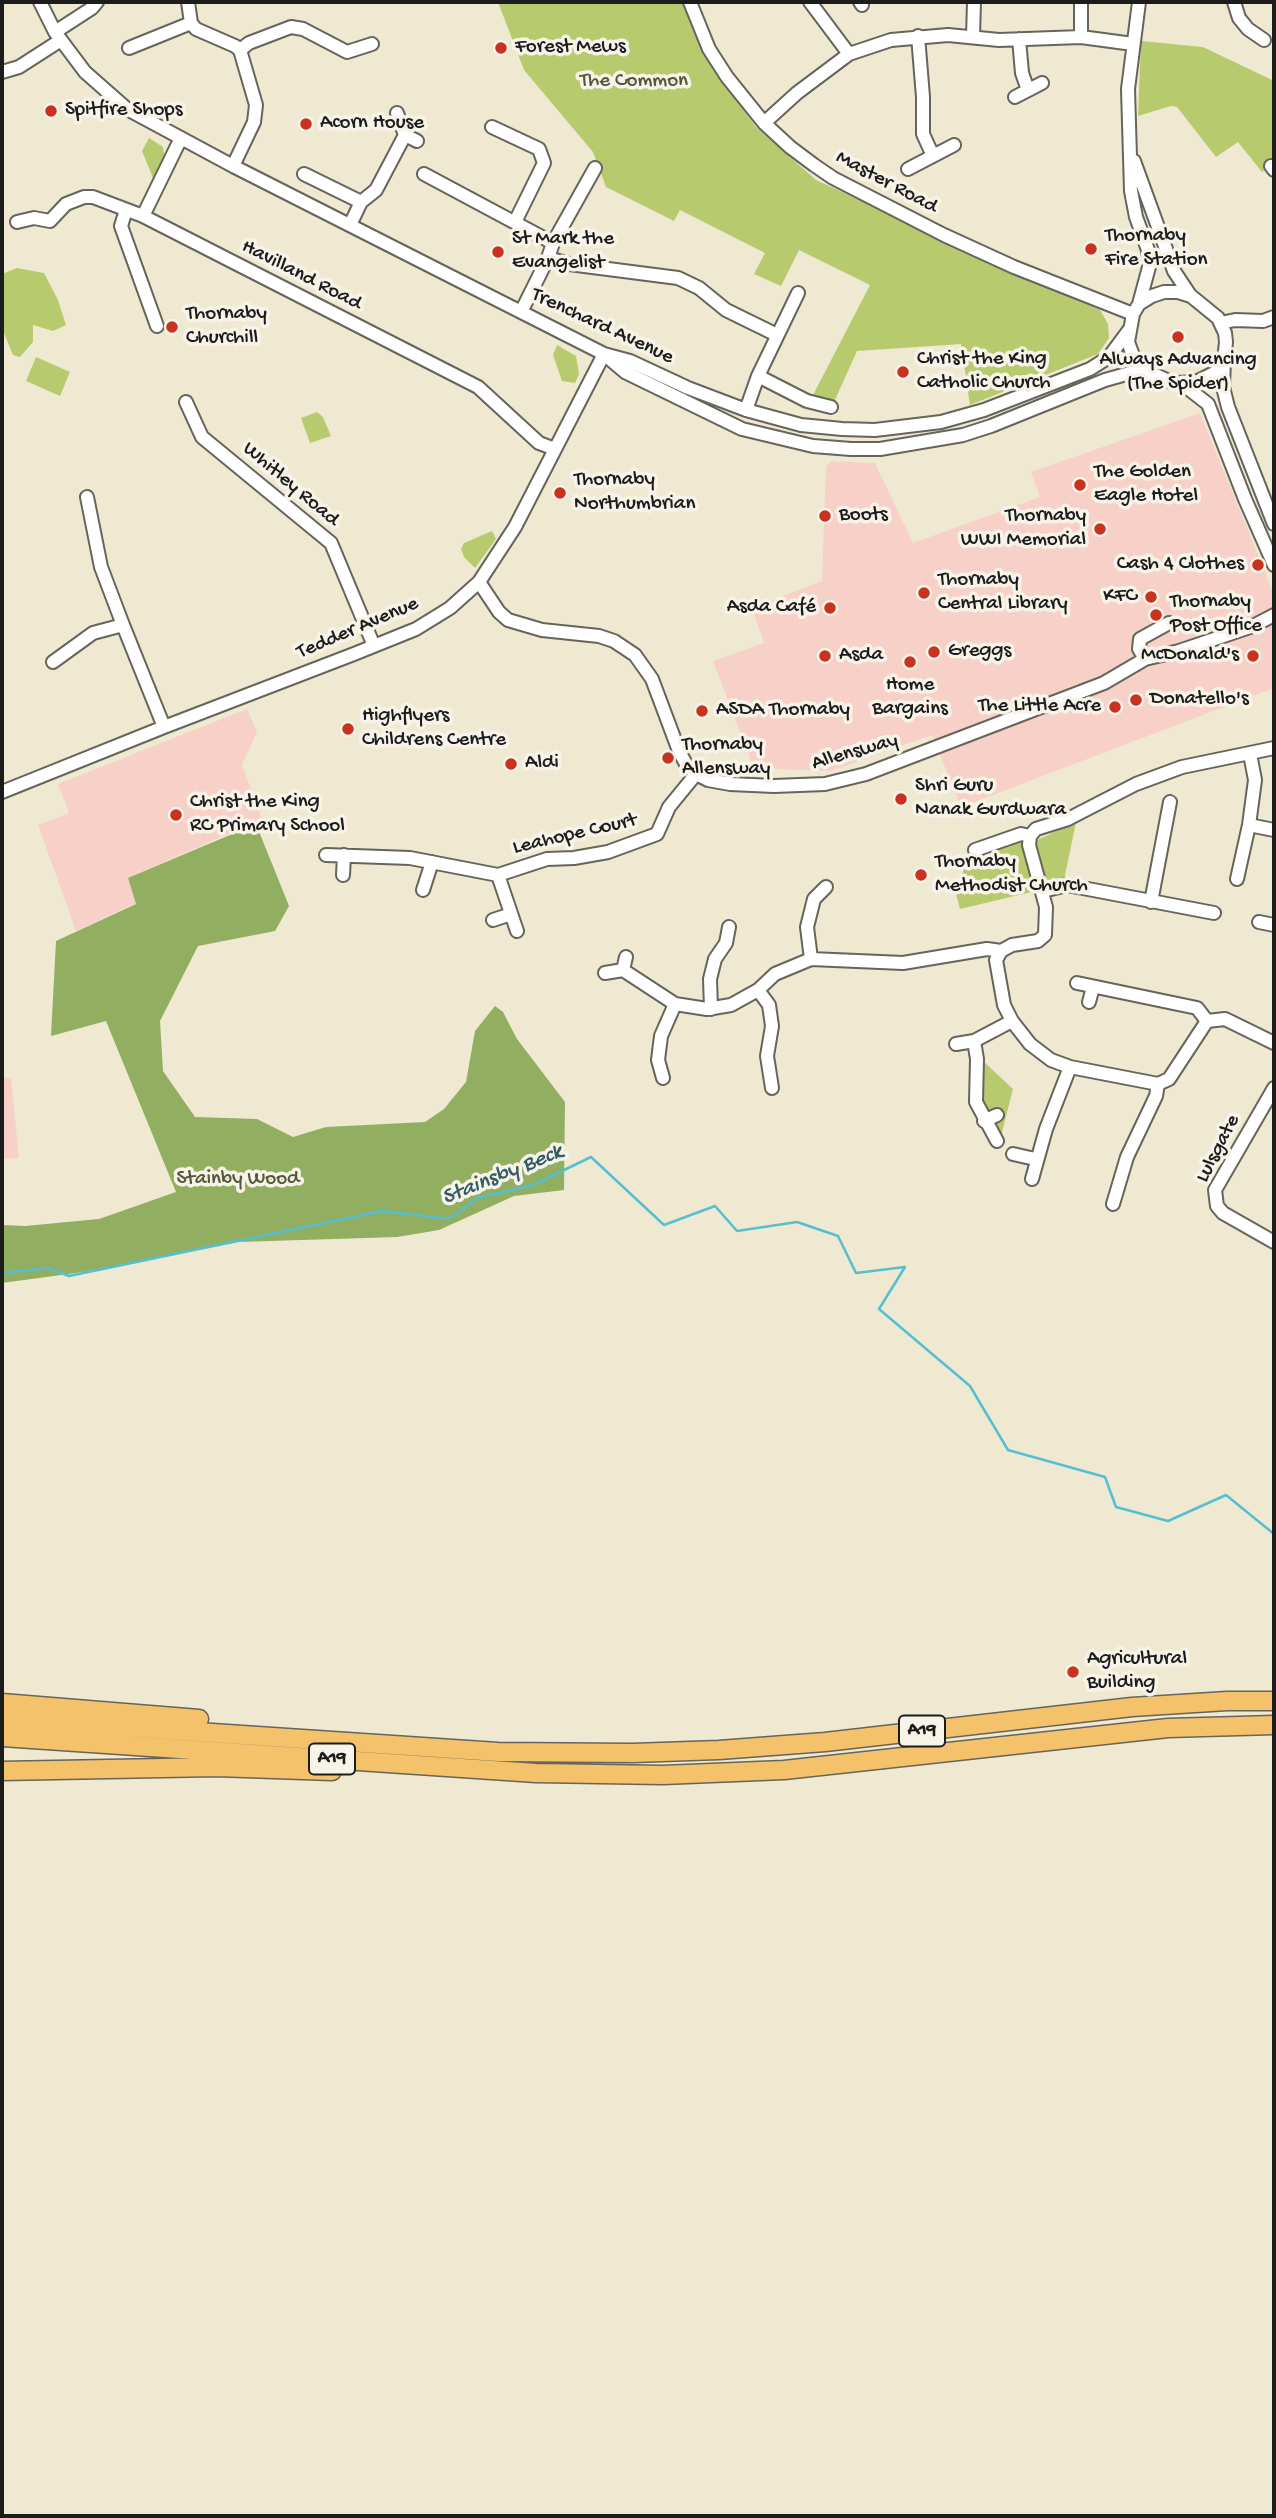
<!DOCTYPE html>
<meta charset="utf-8">
<style>
body{margin:0}
#map{position:relative;width:1276px;height:2518px;overflow:hidden;background:#efe9d2;font-family:"Gochi Hand",sans-serif}
canvas{display:block}
.frame{position:absolute;inset:0;border:4px solid #1c1c1c;pointer-events:none}
</style>
<div id="map">
<canvas width="1276" height="2518"></canvas>
<div class="frame"></div>
</div>
<script>
const ctx = document.querySelector('canvas').getContext('2d');
ctx.lineJoin = 'round';
function fillPath(path, color) { ctx.fillStyle = color; ctx.fill(path, 'evenodd'); }
const shape = rows => new Path2D(rows.map(r => 'M' + r).join(''));
function stroke(path, color, width, dash) { ctx.strokeStyle = color; ctx.lineWidth = width; ctx.lineCap = dash ? 'butt' : 'round'; ctx.setLineDash(dash || []); ctx.stroke(path); }
function write(font, color, halo, rows, align = 'center') {
  ctx.font = font + ' "Gochi Hand",sans-serif'; ctx.lineWidth = 7; ctx.setLineDash([]); ctx.textBaseline = 'middle'; ctx.strokeStyle = halo; ctx.fillStyle = color; for (const [text, x, y, turn = 0] of rows) {
    ctx.save(); ctx.translate(x, y); ctx.rotate((+turn || 0) * Math.PI / 180); ctx.textAlign = isNaN(turn) ? turn : align; if (halo) ctx.strokeText(text, 0, 0); ctx.fillText(text, 0, 0); ctx.restore();
  }
}
fillPath(shape([
 [1200,413,1274,594,1274,688,961,807,932,735,831,771,777,769,751,761,713,661,764,643,752,608,822,581,826,467,831,461,875,463,913,543,1040,497,1031,472],
 [247,709,257,732,242,765,262,819,128,878,136,903,76,931,38,825,69,813,58,784],
 [2,1078,11,1078,19,1158,2,1159]
]), '#f7d1c7');
fillPath(shape([
 [498,2,684,2,710,65,756,127,816,180,1100,310,1108,324,1109,338,1098,354,970,405,961,344,857,351,834,402,812,397,870,285,799,250,781,286,754,274,765,253,680,210,674,221,606,187,593,152,524,70],
 [1141,41,1203,47,1274,81,1274,163,1262,172,1238,142,1216,157,1177,107,1171,106,1138,116],
 [149,138,163,147,164,155,153,178,142,151],
 [17,268,44,273,58,300,66,325,53,331,33,325,33,342,20,357,13,355,2,328,2,274],
 [557,345,576,356,579,374,575,383,562,381,553,355],
 [36,357,70,372,60,396,26,381],
 [317,412,323,417,331,436,310,443,301,418],
 [492,531,496,539,475,568,464,557,461,549,464,543],
 [1076,822,1064,880,1048,880,1032,892,960,909,956,894,963,872,963,860,1015,842,1035,841],
 [983,1061,1013,1089,1001,1136,997,1135,993,1129,995,1109,985,1113,981,1108]
]), '#b8ca6e');
fillPath(shape([
 [256,824,289,906,275,931,198,946,160,1021,163,1071,195,1117,257,1119,293,1137,326,1127,425,1122,444,1109,466,1082,475,1031,495,1006,503,1012,517,1039,565,1102,564,1190,514,1196,439,1230,397,1237,238,1242,83,1272,2,1283,2,1225,25,1226,99,1219,176,1192,106,1021,51,1036,56,941,136,904,128,878]
]), '#92ae61');
stroke(shape([
 [2,1273,48,1268,69,1276,382,1211,449,1219,478,1198,533,1185,591,1157,664,1225,715,1206,737,1231,797,1222,838,1236,856,1273,905,1267,879,1309,970,1386,1008,1450,1105,1477,1116,1507,1168,1521,1226,1495,1274,1534]
]), '#55bfd1', 2.5);
const minor = shape([
 [40,2,55,32,85,72,127,109,233,166,604,354,630,361,688,388,746,410,801,425,842,429,875,430,941,422,984,410,1090,369,1109,357,1129,330],
 [188,2,191,23,196,29,235,46,240,50,256,105,254,122,233,166],
 [690,2,709,49,727,77,764,123,790,147,814,165,833,178,944,235,1014,267,1133,314],
 [810,2,849,54],
 [860,2,862,5],
 [1139,2,1128,89,1131,191,1136,217,1148,250,1149,267,1139,304],
 [1234,2,1239,18,1248,29,1264,40],
 [55,32,92,8,97,2],
 [918,36,923,97,923,134,933,156],
 [973,37,974,2],
 [1081,37,1081,2],
 [1019,39,1022,73,1028,90],
 [129,48,191,23],
 [240,50,249,43,291,27,303,29,347,52,372,44],
 [2,72,19,67,61,40],
 [1015,97,1042,83],
 [397,113,405,135,417,141],
 [764,123,797,93,849,54,891,40,948,35,999,40,1081,37,1133,44],
 [492,127,539,149,544,163,515,222],
 [1134,161,1174,271,1190,295],
 [1271,166,1274,170],
 [908,169,954,145],
 [304,174,361,202,350,225],
 [424,174,553,243],
 [361,202,376,190,405,135],
 [126,210,121,226,157,326],
 [143,216,181,138],
 [17,222,34,218,50,221,66,204,84,197,93,197,143,216,478,387,539,443,555,449],
 [548,258,569,264,678,278,699,288,726,310,777,335],
 [521,312,548,258,553,243,595,168],
 [1221,323,1235,320,1263,321,1274,317],
 [606,356,625,372,742,429,813,446,851,449,880,449,963,435,991,426,1105,380,1130,373,1149,372],
 [1224,360,1223,387,1228,407,1274,524],
 [758,376,807,401,831,407],
 [1181,383,1198,381,1216,372,1224,360,1226,342,1225,333,1218,318,1191,296,1178,292,1164,292,1152,296,1139,304,1133,314,1128,342,1134,358,1149,372,1171,382,1181,383,1208,404,1245,499,1274,565],
 [186,402,202,437,331,543,374,646],
 [746,410,758,376,798,293],
 [87,497,101,567,123,625],
 [479,582,499,612,508,620,542,630,599,636,614,641,635,655,652,679,679,751,686,764,696,774,708,780,730,784,774,786,825,784,866,774,1104,683,1145,659,1179,651,1253,626,1274,615],
 [1145,659,1139,649,1140,639,1169,623],
 [53,662,93,633,123,625,164,727],
 [2,792,164,727,354,654,416,629,450,608,479,582,515,527,604,354],
 [1249,825,1274,830],
 [1030,836,1029,845,1046,907,1045,935,1038,941,1012,945,1001,951,996,960,1004,1005,1012,1021,1030,1044,1051,1060,1070,1067,1158,1084],
 [1030,836,1036,829,1068,819,1136,784,1182,767,1274,748],
 [975,850,1021,834,1030,836],
 [326,855,410,858,498,875,547,859,574,858,608,852,657,834,669,807,696,774],
 [343,875,344,855],
 [498,875,517,931],
 [1237,879,1249,825,1255,780,1250,754],
 [423,890,432,862],
 [1043,891,1067,885,1214,913],
 [1151,902,1170,802],
 [493,920,511,914],
 [1259,922,1274,925],
 [811,959,807,927,814,899,826,887],
 [623,970,675,1004,707,1009,731,1005,758,990,775,974,811,959,903,963,987,949,1001,951],
 [605,973,623,970,626,957],
 [1077,983,1197,1008,1207,1021,1225,1019,1274,1043],
 [758,990,769,1005,772,1026,767,1056,772,1088],
 [1089,1002,1093,987],
 [711,1009,710,979,715,959,726,943,729,927],
 [956,1044,974,1041],
 [663,1078,658,1060,661,1036,675,1004],
 [1274,1088,1215,1190,1217,1206,1223,1213,1274,1242],
 [984,1121,997,1115],
 [997,1141,976,1102,977,1059,974,1041,1012,1021],
 [1013,1154,1035,1159],
 [1032,1179,1046,1129,1070,1067],
 [1113,1204,1127,1157,1156,1096,1158,1084,1169,1079,1207,1021]
]);
const highway = shape([
 [2,1703,199,1719],
 [2,1719,498,1752,633,1753,719,1750,825,1742,1132,1707,1227,1701,1274,1701],
 [2,1737,536,1773,663,1775,784,1770,1168,1728,1274,1725],
 [2,1771,216,1767,332,1771]
]);
stroke(minor, '#66645c', 16);
stroke(highway, '#66645c', 21);
stroke(minor, '#fff', 12);
stroke(highway, '#f3c26a', 18);
for (const [x, y, r, color] of [
 [501,48,7,"#c8321e"],
 [51,111,7,"#c8321e"],
 [306,124,7,"#c8321e"],
 [1091,249,7,"#c8321e"],
 [498,252,7,"#c8321e"],
 [172,327,7,"#c8321e"],
 [1178,337,7,"#c8321e"],
 [903,372,7,"#c8321e"],
 [1080,485,7,"#c8321e"],
 [560,493,7,"#c8321e"],
 [825,516,7,"#c8321e"],
 [1100,529,7,"#c8321e"],
 [1258,565,7,"#c8321e"],
 [924,593,7,"#c8321e"],
 [1151,597,7,"#c8321e"],
 [830,608,7,"#c8321e"],
 [1156,615,7,"#c8321e"],
 [934,652,7,"#c8321e"],
 [825,656,7,"#c8321e"],
 [1253,656,7,"#c8321e"],
 [910,662,7,"#c8321e"],
 [1136,700,7,"#c8321e"],
 [1115,707,7,"#c8321e"],
 [702,711,7,"#c8321e"],
 [348,729,7,"#c8321e"],
 [668,758,7,"#c8321e"],
 [511,764,7,"#c8321e"],
 [901,799,7,"#c8321e"],
 [176,815,7,"#c8321e"],
 [921,875,7,"#c8321e"],
 [1073,1672,7,"#c8321e"]
]) { const dot = new Path2D(); dot.arc(x, y, r, 0, 2 * Math.PI); ctx.fillStyle = color; ctx.fill(dot); stroke(dot, '#f7f3e8', 2.5); }
for (const [x, y, w] of [
 [922,1731,46],
 [332,1759,46]
]) { const box = new Path2D(); box.roundRect(x - w / 2, y - 15.5, w, 31, 5); ctx.fillStyle = '#f7f3e8'; ctx.fill(box); stroke(box, '#1c1c1c', 2); }
write('bold 19px', '#1c1c1c', null, [
 ["A19",922,1731],
 ["A19",332,1759]
]);
write('21px', '#1c1c1c', '#f7f3e8', [
 ["Forest Mews",515,48],
 ["Spitfire Shops",65,111],
 ["Acorn House",320,124],
 ["Thornaby",1105,237],
 ["Fire Station",1105,261],
 ["St Mark the",512,240],
 ["Evangelist",512,264],
 ["Thornaby",186,315],
 ["Churchill",186,339],
 ["Christ the King",917,360],
 ["Catholic Church",917,384],
 ["Always Advancing",1178,361,"center"],
 ["(The Spider)",1178,385,"center"],
 ["The Golden",1094,473],
 ["Eagle Hotel",1094,497],
 ["Thornaby",574,481],
 ["Northumbrian",574,505],
 ["Boots",839,516],
 ["Thornaby",1086,517,"right"],
 ["WWI Memorial",1086,541,"right"],
 ["Cash 4 Clothes",1244,565,"right"],
 ["Thornaby",938,581],
 ["Central Library",938,605],
 ["KFC",1137,597,"right"],
 ["Thornaby",1170,603],
 ["Post Office",1170,627],
 ["Asda Café",816,608,"right"],
 ["Greggs",948,652],
 ["Asda",839,656],
 ["McDonald's",1239,656,"right"],
 ["Home",910,686,"center"],
 ["Bargains",910,710,"center"],
 ["Donatello's",1150,700],
 ["The Little Acre",1101,707,"right"],
 ["ASDA Thornaby",716,711],
 ["Highflyers",362,717],
 ["Childrens Centre",362,741],
 ["Thornaby",682,746],
 ["Allensway",682,770],
 ["Aldi",525,764],
 ["Shri Guru",915,787],
 ["Nanak Gurdwara",915,811],
 ["Christ the King",190,803],
 ["RC Primary School",190,827],
 ["Thornaby",935,863],
 ["Methodist Church",935,887],
 ["Agricultural",1087,1660],
 ["Building",1087,1684]
], 'left');
write('21px', '#535939', '#f7f3e8', [
 ["The Common",634,82],
 ["Stainby Wood",238,1180]
]);
write('21px', '#1c1c1c', '#f7f3e8', [
 ["Master Road",886,183,28],
 ["Havilland Road",301,276,27],
 ["Trenchard Avenue",602,327,25],
 ["Whitley Road",290,485,40],
 ["Tedder Avenue",358,629,-23],
 ["Allensway",855,753,-16],
 ["Leahope Court",575,835,-13],
 ["Lulsgate",1219,1149,-63]
]);
write('italic 23px', '#335d64', '#f7f3e8', [
 ["Stainsby Beck",503,1176,-22]
]);
</script>
